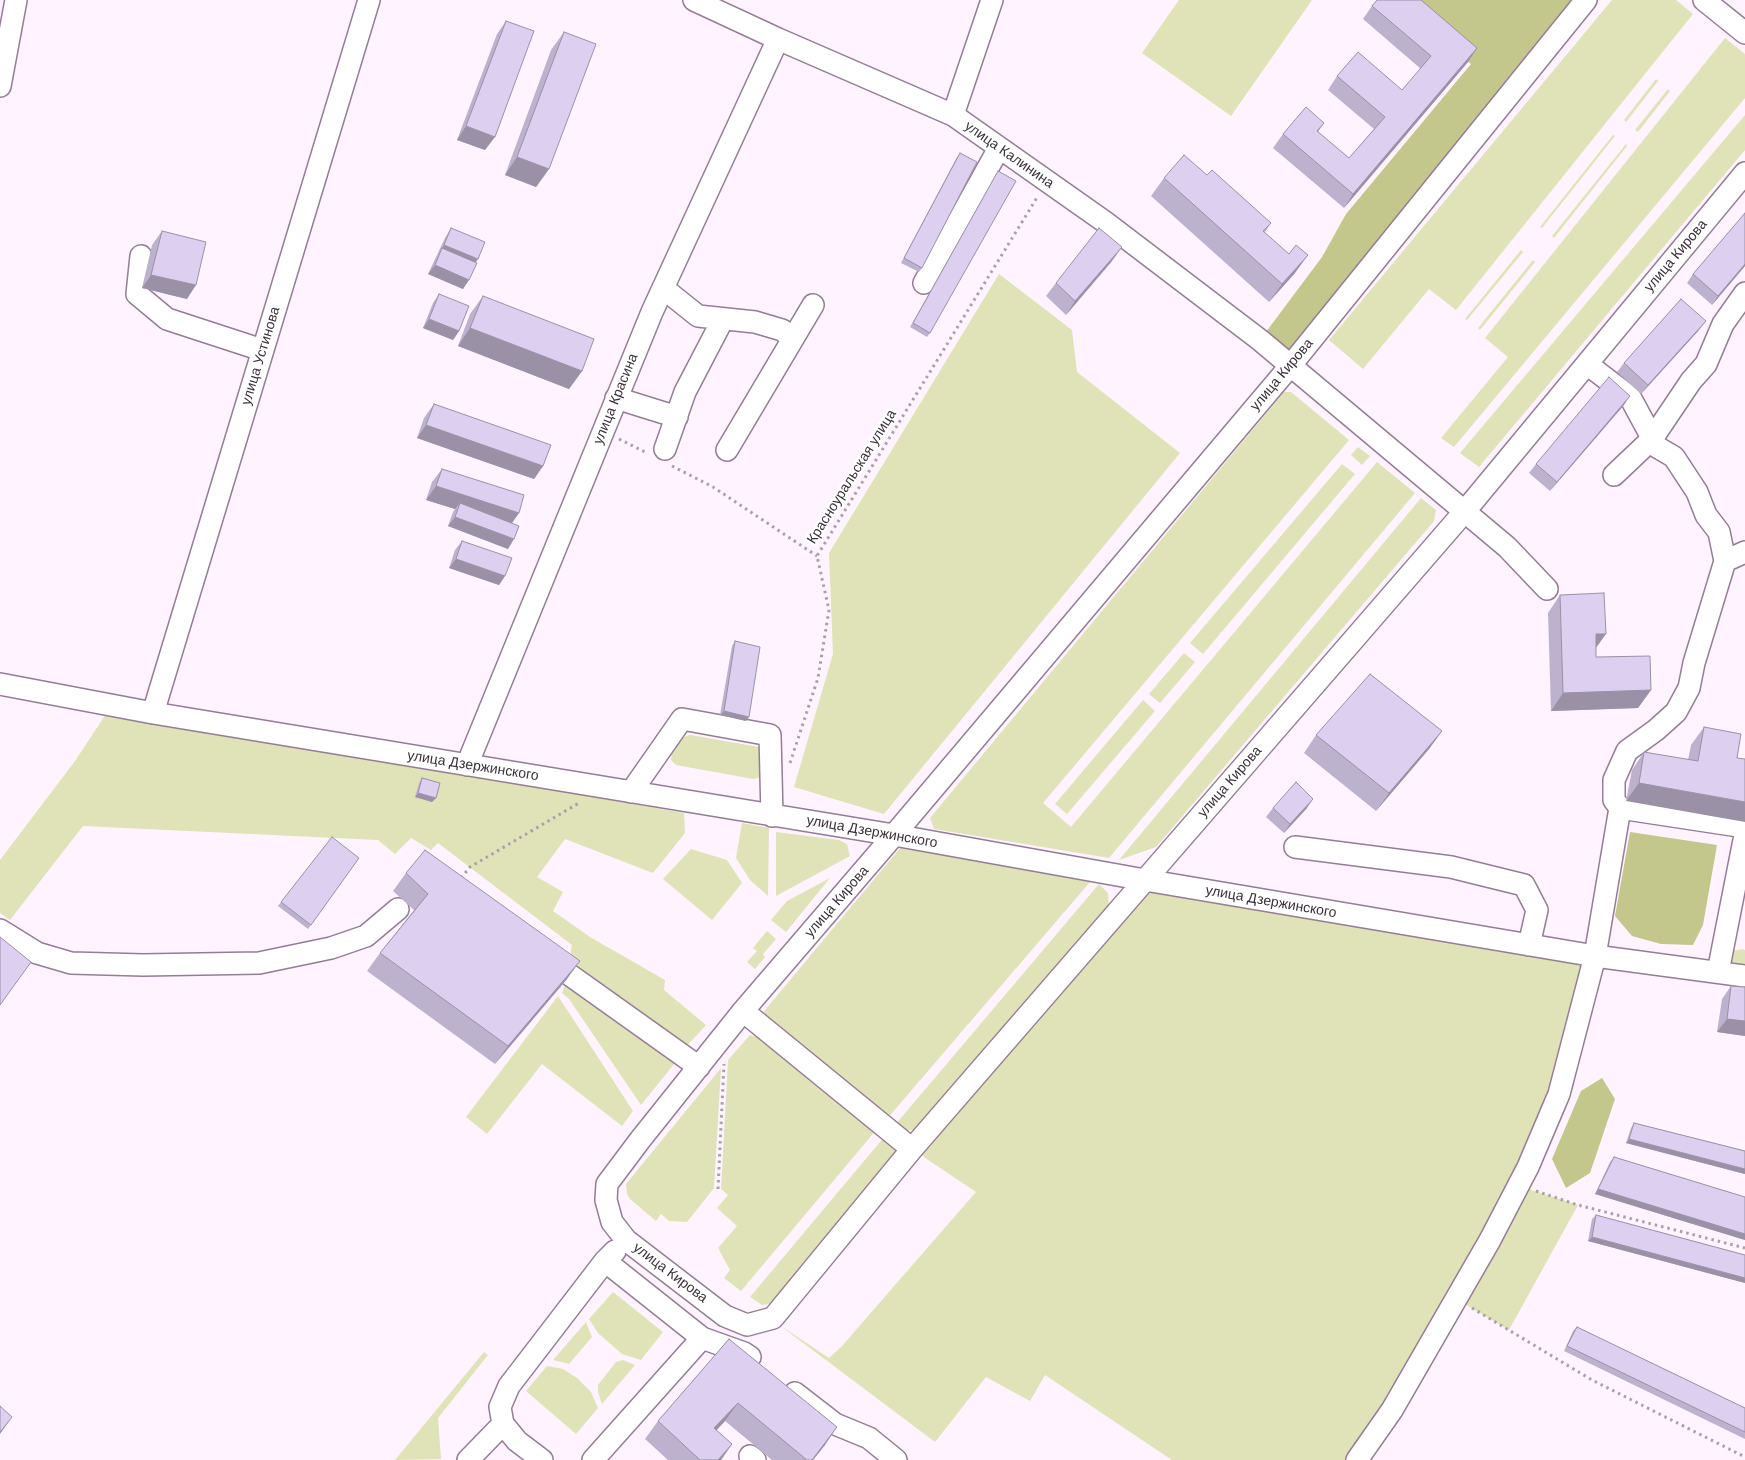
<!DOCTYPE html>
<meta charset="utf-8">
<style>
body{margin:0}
canvas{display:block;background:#fef3fe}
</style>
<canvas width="1745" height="1460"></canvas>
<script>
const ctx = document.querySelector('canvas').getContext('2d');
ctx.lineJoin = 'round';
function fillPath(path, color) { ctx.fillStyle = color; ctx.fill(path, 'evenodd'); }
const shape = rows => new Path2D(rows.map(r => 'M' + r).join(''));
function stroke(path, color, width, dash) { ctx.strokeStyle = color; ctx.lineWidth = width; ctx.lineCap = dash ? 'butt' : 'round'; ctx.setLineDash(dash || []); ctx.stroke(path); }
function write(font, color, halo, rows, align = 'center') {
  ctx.font = font + ' Helvetica,sans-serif'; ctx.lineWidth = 5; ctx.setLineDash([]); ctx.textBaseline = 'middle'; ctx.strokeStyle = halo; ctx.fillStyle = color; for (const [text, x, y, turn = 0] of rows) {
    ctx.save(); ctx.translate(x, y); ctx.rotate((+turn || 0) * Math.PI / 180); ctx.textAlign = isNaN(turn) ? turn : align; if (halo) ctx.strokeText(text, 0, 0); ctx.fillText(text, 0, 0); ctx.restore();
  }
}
fillPath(shape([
 [1179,0,1312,0,1231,116,1142,53],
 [1612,0,1676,0,1693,14,1456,310,1429,289,1363,369,1329,340],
 [1725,38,1745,54,1745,98,1454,447,1441,438,1508,357,1485,338],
 [1656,79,1658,81,1626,122,1624,120],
 [1668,89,1670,91,1638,132,1635,130],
 [1745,115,1745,150,1479,467,1460,453],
 [1613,135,1615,136,1542,228,1540,227],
 [1626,144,1627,146,1554,238,1552,236],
 [1521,250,1523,252,1467,320,1465,319],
 [1533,260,1535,262,1480,330,1478,328],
 [999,274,1072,330,1077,372,1180,453,884,814,794,787,833,654,829,553],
 [1284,392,1291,392,1349,440,1043,803,1071,827,1377,462,1415,493,1109,858,934,829,930,818],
 [1358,447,1370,456,1362,465,1351,455],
 [1342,464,1355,474,1203,654,1190,643],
 [1421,498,1436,510,1434,521,1156,847,1119,860],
 [1184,653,1195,662,1160,703,1149,694],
 [1143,700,1155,711,1067,814,1055,804],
 [108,711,684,813,685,833,653,873,565,839,537,877,563,892,553,911,590,937,665,980,664,990,706,1025,686,1047,573,962,570,956,572,945,438,843,431,850,411,838,395,854,378,840,83,826,10,920,0,913,0,860,75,761],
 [690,735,759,747,766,756,762,777,753,779,676,765,671,760,672,747,676,741,683,737],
 [742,823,769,828,768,896,750,880,736,858],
 [776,832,839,840,847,844,850,856,776,896],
 [901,847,1090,882,886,1120,760,1016],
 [691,849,727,860,742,883,712,920,663,879],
 [830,878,786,932,771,920,787,901],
 [1145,880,1595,956,1519,1186,1578,1205,1509,1330,1456,1299,1357,1460,1172,1460,1045,1375,1030,1401,986,1377,935,1442,778,1324,829,1358,842,1346,976,1192,912,1149],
 [1099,884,1108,893,1109,906,919,1129,905,1131,895,1125],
 [767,931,776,939,763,954,765,957,755,969,747,962,757,951,753,948],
 [1742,949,1745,950,1745,966,1728,963,1732,951],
 [567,979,679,1058,641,1105,569,999,562,993],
 [558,996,633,1111,622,1126,542,1064,487,1134,466,1117],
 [750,1035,758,1037,877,1129,741,1291,724,1278,730,1270,718,1248,737,1226,717,1208,728,1195,721,1189,728,1060],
 [721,1068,714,1188,687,1222,669,1221,661,1214,656,1221,630,1199,627,1194,626,1184],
 [885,1136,895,1148,896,1156,773,1303,762,1305,750,1297],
 [613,1292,663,1332,641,1360,622,1354,598,1333,589,1319],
 [586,1322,592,1337,569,1364,553,1360],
 [484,1352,488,1355,438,1418,441,1459,395,1460],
 [623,1360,635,1365,602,1404,598,1392,598,1385,616,1362],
 [547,1366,563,1369,577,1378,591,1392,598,1408,576,1434,526,1391]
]), '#dfe3b7');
fillPath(shape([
 [1395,0,1586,0,1291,365,1260,340,1322,257,1346,214,1471,64],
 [1630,832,1717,845,1703,925,1693,945,1661,944,1632,936,1615,916],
 [1602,1078,1615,1099,1590,1173,1566,1188,1552,1159,1581,1091]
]), '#c3c78b');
const minor = shape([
 [694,0,778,39,953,115,1105,222,1260,340,1507,547,1547,589],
 [1586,0,1291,365,894,835,743,1011,640,1140,607,1184,606,1200,612,1222,626,1240,725,1316,747,1325,773,1318,912,1149,1465,511,1745,173],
 [1704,0,1745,33],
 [0,86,16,0],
 [953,115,992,0],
 [141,256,137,294,167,319,262,350],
 [924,283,999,148],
 [663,288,698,316,755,322,782,330,793,338],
 [1587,364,1630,397,1657,447,1674,457,1697,492,1706,515,1719,532,1725,561],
 [616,398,677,417],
 [665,449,685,392,723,319],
 [727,450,813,305],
 [1614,475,1652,439,1691,381,1706,364,1723,324,1745,293],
 [1745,552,1725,561,1694,663,1689,688,1676,712,1656,730,1627,751,1614,780,1614,800,1620,808,1745,827],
 [0,684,153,713,894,835,1145,880,1595,956,1745,976],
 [153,713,369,0],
 [467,765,652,312,778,39],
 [631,792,682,719,770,735,772,816],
 [1295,847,1451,867,1524,885,1537,910,1529,945],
 [0,930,37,953,71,963,143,965,259,963,331,948,366,936,398,909],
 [546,958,699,1067],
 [1718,972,1745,835],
 [743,1011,912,1149],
 [702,1338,744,1353,750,1357],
 [795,1393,835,1424,869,1438,896,1460],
 [750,1456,755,1460],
 [468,1460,503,1424],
 [542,1460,517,1441,503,1424,500,1407,509,1386,605,1261,615,1251],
 [593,1460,702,1338,605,1261],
 [1357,1460,1392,1410,1490,1240,1528,1167,1559,1094,1595,956,1620,808]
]);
stroke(minor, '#947d96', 24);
stroke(shape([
 [619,439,647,453],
 [672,466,713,487,817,556],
 [790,763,818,678,829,610,817,556,1038,196],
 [461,878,470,867,579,803],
 [718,1189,724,1064],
 [1536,1191,1578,1205,1745,1248],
 [1472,1308,1592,1380,1745,1457]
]), '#aa9faa', 3, [2.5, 4]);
stroke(minor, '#fff', 21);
fillPath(shape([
 [1372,6,1468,62,1344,208,1273,148,1283,134,1324,123,1318,132,1349,158,1374,129,1328,90,1337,76,1402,90,1421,69,1363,19],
 [506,21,485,150,457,140,497,34],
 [564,32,549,169,536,187,505,175,551,50],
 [960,153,922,268,919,272,901,263,957,157],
 [998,171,930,333,927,337,910,327],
 [1164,178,1271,223,1265,232,1295,273,1269,302,1151,196],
 [451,228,476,263,463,289,428,274,445,238],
 [162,231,187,299,142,288,152,245],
 [1112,261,1066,315,1046,296,1056,283],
 [1745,266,1712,305,1687,283,1693,274],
 [439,294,459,331,453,340,423,328,433,303],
 [483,296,582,371,569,389,458,346,470,314],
 [1699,330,1641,394,1617,372,1624,363],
 [434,404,543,466,534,479,417,438,424,418],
 [1624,405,1550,491,1529,473,1536,464],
 [442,469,519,513,512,523,508,549,448,526,453,512,455,509,426,500,432,482],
 [462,541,505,576,499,585,449,568,455,550],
 [1560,595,1596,648,1596,657,1651,690,1638,708,1551,711,1548,613],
 [735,641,746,721,720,715,732,646],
 [1704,727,1737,758,1626,801,1632,770,1644,752,1688,760,1691,745],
 [1442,731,1429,749,1376,811,1304,753,1316,735],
 [422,778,436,798,432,802,415,797,419,783],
 [1273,808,1307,808,1284,833,1266,817],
 [359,858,308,929,278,906,281,902],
 [406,873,567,979,495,1064,367,971,380,953,414,910,393,891],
 [1731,986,1745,1036,1717,1032,1722,999],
 [1634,1123,1745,1151,1745,1174,1626,1143,1631,1128],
 [1614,1157,1745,1197,1745,1240,1595,1194,1610,1162],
 [1596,1215,1745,1255,1745,1283,1588,1241,1592,1219],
 [1577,1327,1745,1408,1745,1439,1564,1351,1573,1331],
 [729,1339,825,1445,813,1460,772,1460,725,1421,716,1430,732,1444,721,1460,668,1460,645,1439,658,1421]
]), '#bdb2ce');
fillPath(shape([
 [1477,48,1468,62,1344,208,1353,194],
 [466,126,495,137,485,150,457,140],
 [517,157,549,169,536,187,505,175],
 [444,245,478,259,472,268,442,249],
 [1122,247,1112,261,1066,315,1075,301],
 [1308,255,1295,273,1269,302,1282,284],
 [1745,264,1745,266,1712,305,1718,296],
 [435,265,469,280,463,289,428,274],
 [151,275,196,285,187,299,142,288],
 [429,319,459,331,453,340,423,328],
 [1706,321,1699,330,1641,394,1648,385],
 [470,328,582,371,569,389,458,346],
 [1630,396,1624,405,1550,491,1557,482],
 [426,425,543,466,534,479,417,438],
 [436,486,519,513,509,527,460,503,455,509,426,500],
 [455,517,514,539,508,549,448,526],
 [456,559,505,576,499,585,449,568],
 [1596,634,1606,634,1593,652],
 [1651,690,1638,708,1551,711,1563,693],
 [724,711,749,717,746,721,720,715],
 [1442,731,1429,749,1376,811,1389,793],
 [1639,783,1745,802,1745,822,1626,801],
 [418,793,436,798,432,802,415,797],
 [1313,799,1307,808,1284,833,1290,824],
 [580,961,567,979,495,1064,508,1046],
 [1727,1019,1745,1021,1745,1036,1717,1032],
 [1629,1139,1745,1169,1745,1174,1626,1143],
 [1598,1189,1745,1234,1745,1240,1595,1194],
 [1592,1237,1745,1278,1745,1283,1588,1241],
 [738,1403,725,1421,702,1446,714,1428],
 [12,1417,0,1434,0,1432],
 [837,1427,825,1445,813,1460,812,1460],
 [732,1444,721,1460,718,1460]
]), '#9a91a7');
const building = shape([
 [1377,0,1421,0,1477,48,1353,194,1283,134,1306,107,1324,123,1317,131,1349,158,1385,117,1337,76,1358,52,1402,90,1431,56,1372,6,1377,0],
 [506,21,534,31,495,137,466,126,506,21],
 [564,32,596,44,549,169,517,157,564,32],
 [960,153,977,162,922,268,904,258,960,153],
 [1184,155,1207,175,1212,170,1271,223,1263,231,1289,254,1296,245,1308,255,1282,284,1164,178,1184,155],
 [998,171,1016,181,930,333,913,323,998,171],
 [1745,213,1745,264,1718,296,1693,274,1745,213],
 [451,228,485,242,478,259,444,245,451,228],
 [1099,228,1122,247,1075,301,1056,283,1099,228],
 [162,231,206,242,196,285,151,275,162,231],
 [442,248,477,263,469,280,435,265,442,248],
 [439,294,469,306,459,331,429,319,439,294],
 [483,296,594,339,582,371,470,328,483,296],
 [1681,299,1706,321,1648,385,1624,363,1681,299],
 [1609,377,1630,396,1557,482,1536,464,1609,377],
 [434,404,551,445,543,466,426,425,434,404],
 [442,469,524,495,519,513,436,486,442,469],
 [460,503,519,526,514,539,455,517,460,503],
 [462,541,512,558,505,576,456,559,462,541],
 [1604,593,1606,634,1596,634,1596,657,1650,656,1651,690,1563,693,1560,595,1604,593],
 [735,641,760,647,749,717,724,711,735,641],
 [1370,674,1442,731,1389,793,1316,735,1370,674],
 [1704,727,1741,734,1737,758,1745,759,1745,802,1639,783,1644,752,1698,761,1704,727],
 [422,778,440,783,436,798,418,793,422,778],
 [1296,782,1313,799,1290,824,1273,808,1296,782],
 [332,837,359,858,311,925,281,902,332,837],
 [425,850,580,961,508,1046,380,953,428,894,406,873,425,850],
 [0,937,31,962,0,1005,0,937],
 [1731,986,1745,987,1745,1021,1727,1019,1731,986],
 [1634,1123,1745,1151,1745,1169,1629,1139,1634,1123],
 [1614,1157,1745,1197,1745,1234,1598,1189,1614,1157],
 [1596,1215,1745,1255,1745,1278,1592,1237,1596,1215],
 [1577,1327,1745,1408,1745,1432,1567,1346,1577,1327],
 [729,1339,837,1427,812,1460,807,1460,738,1403,714,1428,732,1444,718,1460,700,1460,658,1421,729,1339],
 [0,1406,12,1417,0,1432,0,1406]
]);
fillPath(building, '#dccfef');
stroke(building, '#9a91a7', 1);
write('14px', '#3a303a', '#fff', [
 ["улица Калинина",1009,155,35],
 ["улица Кирова",1676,256,-50],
 ["улица Устинова",261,356,-73],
 ["улица Кирова",1282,375,-50],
 ["улица Красина",616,399,-68],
 ["Красноуральская улица",852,477,-58],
 ["улица Дзержинского",473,766,9],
 ["улица Кирова",1230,782,-49],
 ["улица Дзержинского",872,832,10],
 ["улица Кирова",837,902,-49],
 ["улица Дзержинского",1271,902,10],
 ["улица Кирова",670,1273,37]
]);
</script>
